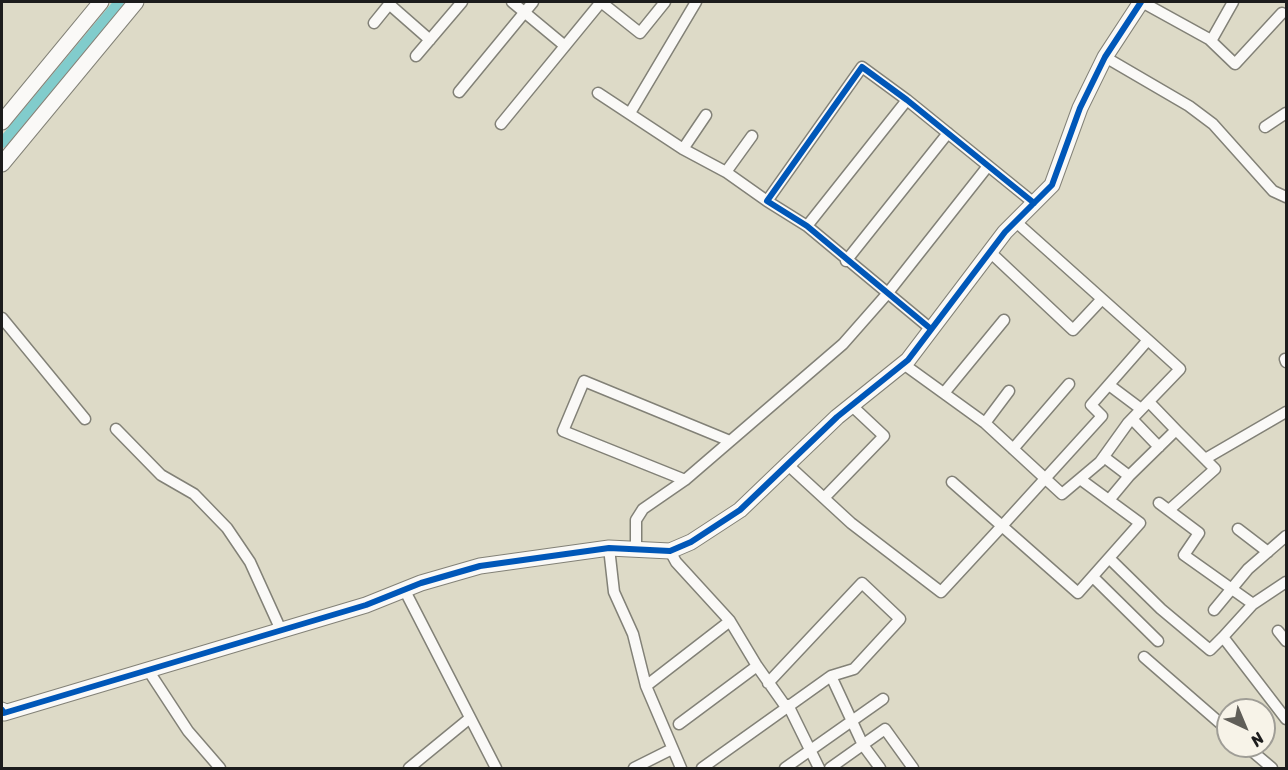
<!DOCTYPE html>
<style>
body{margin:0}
#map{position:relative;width:1288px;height:770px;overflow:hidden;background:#dddac7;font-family:Sriracha,sans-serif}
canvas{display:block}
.frame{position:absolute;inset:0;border:3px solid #1c1c1c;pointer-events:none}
.north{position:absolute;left:1216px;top:698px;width:60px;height:60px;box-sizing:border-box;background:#f7f3e8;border:2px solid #9f9d96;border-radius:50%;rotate:136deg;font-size:16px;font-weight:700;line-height:24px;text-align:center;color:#1c1c1c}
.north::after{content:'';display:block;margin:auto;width:21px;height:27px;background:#605e58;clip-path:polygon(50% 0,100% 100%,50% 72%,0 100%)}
</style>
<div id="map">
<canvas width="1288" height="770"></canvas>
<div class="frame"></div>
<div class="north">N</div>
</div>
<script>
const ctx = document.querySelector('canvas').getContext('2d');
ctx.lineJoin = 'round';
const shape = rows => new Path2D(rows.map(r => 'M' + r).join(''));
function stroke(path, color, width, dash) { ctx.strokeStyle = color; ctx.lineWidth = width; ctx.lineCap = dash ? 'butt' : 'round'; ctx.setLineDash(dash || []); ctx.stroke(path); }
stroke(shape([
 [2,143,119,2]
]), '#81cccc', 10);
const street = shape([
 [512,2,565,46],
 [601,2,640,33,665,2],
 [1142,2,1209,39,1235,64,1282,13],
 [389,4,430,40],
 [374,23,391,2],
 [1211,41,1233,2],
 [416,56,462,2],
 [1105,57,1189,106,1213,124,1273,191,1286,197],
 [459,92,533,2],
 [598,93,683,149],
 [630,113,696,2],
 [706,115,683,149,726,172,767,201],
 [501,124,601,2],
 [1265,127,1286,113],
 [726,172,752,136],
 [807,226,907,100],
 [990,252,1073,330,1102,299],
 [846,261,948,133],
 [2,318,85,419],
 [931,329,807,226,767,201,862,67,907,100,1034,203],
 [1285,359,1286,362],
 [902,363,985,423,1062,494,1100,462,1128,423,1180,369,1148,340],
 [1109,385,1141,409],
 [944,393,1004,320],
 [1132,419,1159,447],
 [985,423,1009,391],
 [116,429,161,475,194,494,227,528,250,562,280,628],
 [1013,449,1069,384],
 [1104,457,1129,476,1109,500],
 [1205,459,1286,412],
 [788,465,851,523,941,592,1002,526,1078,593,1140,523,1080,479],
 [1129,476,1176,430,1149,402],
 [685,480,563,431,584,381,730,441],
 [952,482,1002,526,1102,416,1091,405,1148,340,1016,222],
 [824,498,884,436,851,405],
 [1159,503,1199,533,1184,555,1253,604],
 [1169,510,1215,469,1176,430],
 [1238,529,1268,552],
 [609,548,614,592,633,634,646,686,681,768],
 [636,549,636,520,643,509,685,480,843,344,887,294,988,166],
 [670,551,676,562,730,621,757,666,786,707],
 [1109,558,1161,609,1210,650,1223,637,1286,719],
 [1093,577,1158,641],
 [404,589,496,768],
 [1214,610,1248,569,1286,536],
 [1278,631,1286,641],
 [1223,637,1253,604,1286,582],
 [1144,657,1228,730],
 [148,670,188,731,220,768],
 [768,683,862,583,900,619,854,669,831,676],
 [646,686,730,621],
 [788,705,819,768],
 [679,724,757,666],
 [1246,746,1272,768],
 [409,768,470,718],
 [634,768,672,749],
 [702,768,831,676,863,745,880,768],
 [785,768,883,699],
 [830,768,885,729,913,768]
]);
const secondary = shape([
 [2,122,101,2],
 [2,164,136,2],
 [2,710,4,713,366,605,421,583,480,566,609,548,670,551,691,542,740,510,837,417,908,360,1005,232,1052,185,1080,108,1105,57,1141,2]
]);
stroke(street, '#828177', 13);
stroke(secondary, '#828177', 17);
stroke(street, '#faf9f7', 10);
stroke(secondary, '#faf9f7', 15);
stroke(shape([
 [931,329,807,226,767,201,862,67,907,100,1034,203],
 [2,710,4,713,366,605,421,583,480,566,609,548,670,551,691,542,740,510,837,417,908,360,1005,232,1052,185,1080,108,1105,57,1141,2]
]), '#0057b8', 6);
</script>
